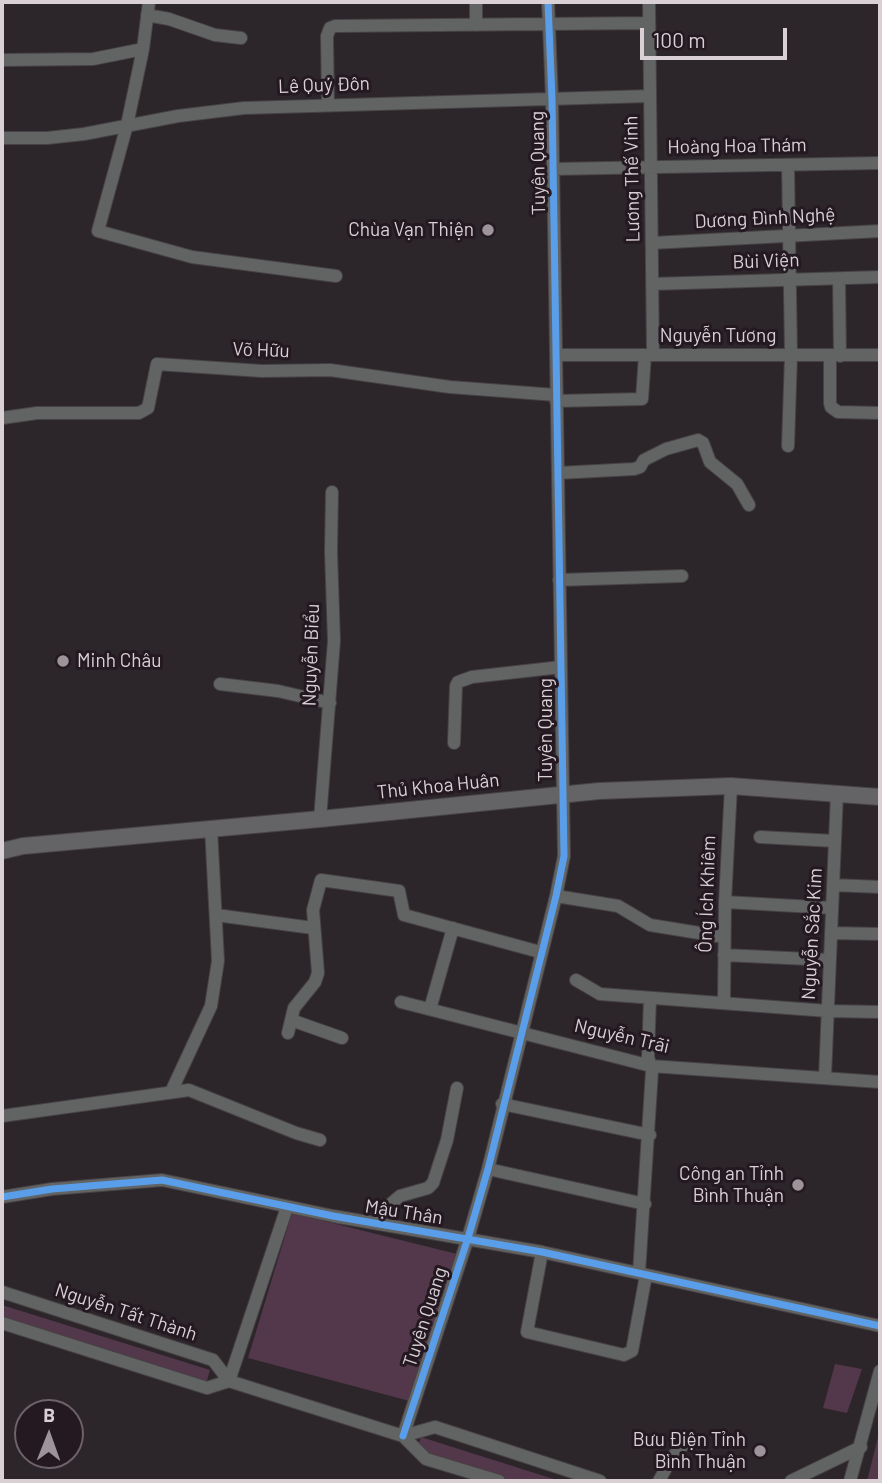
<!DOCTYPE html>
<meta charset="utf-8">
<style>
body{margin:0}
#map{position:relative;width:882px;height:1483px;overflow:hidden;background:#2c262a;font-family:Barlow,sans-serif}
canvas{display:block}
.frame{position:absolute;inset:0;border:4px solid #d8d0d5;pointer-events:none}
.north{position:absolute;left:14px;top:1399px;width:70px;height:70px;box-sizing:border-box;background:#251921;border:2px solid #6d6269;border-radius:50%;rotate:1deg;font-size:19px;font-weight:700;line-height:28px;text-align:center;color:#d8d0d5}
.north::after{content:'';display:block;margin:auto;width:24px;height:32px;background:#9c9499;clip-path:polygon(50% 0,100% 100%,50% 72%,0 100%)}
.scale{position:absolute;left:640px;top:28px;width:147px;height:32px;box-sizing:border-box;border:4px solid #d8d0d5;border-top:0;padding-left:9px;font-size:21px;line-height:24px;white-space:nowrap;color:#d8d0d5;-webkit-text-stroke:5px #251921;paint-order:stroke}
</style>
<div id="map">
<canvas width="882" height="1483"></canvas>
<div class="frame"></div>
<div class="north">B</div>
<div class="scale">100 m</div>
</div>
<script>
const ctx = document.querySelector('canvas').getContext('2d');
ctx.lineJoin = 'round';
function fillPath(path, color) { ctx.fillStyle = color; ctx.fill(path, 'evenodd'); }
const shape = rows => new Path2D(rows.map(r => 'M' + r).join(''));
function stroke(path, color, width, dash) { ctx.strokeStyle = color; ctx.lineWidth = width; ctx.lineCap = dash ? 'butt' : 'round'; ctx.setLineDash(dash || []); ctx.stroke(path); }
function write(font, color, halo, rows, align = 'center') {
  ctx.font = font + ' Barlow,sans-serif'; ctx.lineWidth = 6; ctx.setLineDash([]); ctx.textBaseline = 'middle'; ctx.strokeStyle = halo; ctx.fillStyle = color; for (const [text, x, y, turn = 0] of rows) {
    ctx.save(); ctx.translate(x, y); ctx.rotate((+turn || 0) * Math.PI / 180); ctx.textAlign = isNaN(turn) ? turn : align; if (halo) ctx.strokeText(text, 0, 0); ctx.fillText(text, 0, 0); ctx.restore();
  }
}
fillPath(shape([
 [292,1213,461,1255,417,1403,248,1358],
 [2,1305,210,1370,205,1387,2,1320],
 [835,1364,862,1369,847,1413,823,1408],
 [880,1429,880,1481,867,1481],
 [421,1437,560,1481,512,1481,416,1451]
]), '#53374a');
const minor = shape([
 [149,2,143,49,127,125,98,231,192,257,336,276],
 [476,2,476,25],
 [649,2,653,355],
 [147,15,169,19,215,35,241,38],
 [2,60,93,59,143,49],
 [328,104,327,36,330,28,335,26,649,23],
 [2,138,47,138,84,134,178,116,244,108,650,96],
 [553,169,880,163],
 [652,243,880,231],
 [839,279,840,356],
 [652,284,880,277],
 [556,355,880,355],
 [830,356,830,403,831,407,838,412,880,413],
 [556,401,642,399,645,355],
 [2,418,37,413,139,413,148,408,157,364,262,371,330,370,450,387,556,395],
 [788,446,791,355,788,165],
 [558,473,634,469,640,467,644,460,666,449,698,440,703,443,710,462,737,484,749,505],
 [559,580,682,576],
 [220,684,278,691,330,703],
 [454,743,456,686,458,682,472,677,561,667],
 [320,819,334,641,331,552,332,492],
 [760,837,835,841],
 [833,885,880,887],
 [556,896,618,906,650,925,724,937],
 [725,902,832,908],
 [216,915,313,928],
 [831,933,880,934],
 [724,955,830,960],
 [576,980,600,994,828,1011,880,1012],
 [401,1002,651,1066,880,1082],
 [724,1002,725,902,731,786],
 [430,1009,453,928],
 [291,1020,342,1038],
 [288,1033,294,1008,315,982,318,973,313,910,321,880,399,891,404,915,540,952],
 [825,1077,837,793],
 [171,1092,211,1006,218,961,211,828],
 [502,1104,650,1135],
 [2,1116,189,1090,296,1133,320,1140],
 [488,1169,645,1204],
 [2,1197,52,1189,162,1180,333,1216,542,1252,880,1326],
 [377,1223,386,1208,400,1196,428,1188,433,1183,447,1140,457,1088],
 [542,1252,527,1332,624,1355,632,1351,646,1275],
 [639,1273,652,1071,648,1057,650,998],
 [2,1292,213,1360,229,1381],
 [2,1323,207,1388,229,1381,403,1436,426,1459,499,1481],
 [229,1381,287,1207],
 [403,1436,468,1238,488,1169,556,896,564,856,552,99,548,2],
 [403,1436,435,1427,600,1481],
 [659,1481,672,1457,687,1441],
 [791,1481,861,1447],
 [850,1481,880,1371]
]);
const major = shape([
 [2,851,23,846,320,819,599,791,731,786,880,797]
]);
stroke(minor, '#474245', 14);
stroke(major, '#474245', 18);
stroke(minor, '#626464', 12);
stroke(major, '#646466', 16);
stroke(shape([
 [2,1197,52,1189,162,1180,333,1216,542,1252,880,1326],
 [403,1436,468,1238,488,1169,556,896,564,856,552,99,548,2]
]), '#5a9eea', 7);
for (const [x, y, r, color] of [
 [488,230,7,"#9c9499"],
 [63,661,7,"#9c9499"],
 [798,1185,7,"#9c9499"],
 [760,1451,7,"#9c9499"]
]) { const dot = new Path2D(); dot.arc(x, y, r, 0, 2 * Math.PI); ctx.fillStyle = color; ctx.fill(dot); stroke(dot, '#251921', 2.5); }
write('19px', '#d8d0d5', '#251921', [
 ["Lê Quý Đôn",324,85,-2],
 ["Hoàng Hoa Thám",737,146,-1],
 ["Tuyên Quang",538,163,-91],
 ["Lương Thế Vinh",632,179,-91],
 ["Dương Đình Nghệ",765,218,-3],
 ["Bùi Viện",766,261,-2],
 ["Nguyễn Tương",718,336],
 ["Võ Hữu",261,350,2],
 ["Nguyễn Biểu",311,655,-88],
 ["Tuyên Quang",546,730,-90],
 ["Thủ Khoa Huân",438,786,-6],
 ["Ông Ích Khiêm",707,894,-88],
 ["Nguyễn Sắc Kim",812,934,-87],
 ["Nguyễn Trãi",622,1036,13],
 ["Mậu Thân",404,1212,9],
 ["Nguyễn Tất Thành",126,1312,18],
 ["Tuyên Quang",425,1317,-72]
]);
write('19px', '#d8d0d5', '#251921', [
 ["Chùa Vạn Thiện",474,230],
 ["Minh Châu",77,661,"left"],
 ["Công an Tỉnh",784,1174],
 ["Bình Thuận",784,1196],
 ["Bưu Điện Tỉnh",746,1440],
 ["Bình Thuận",746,1462]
], 'right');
</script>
